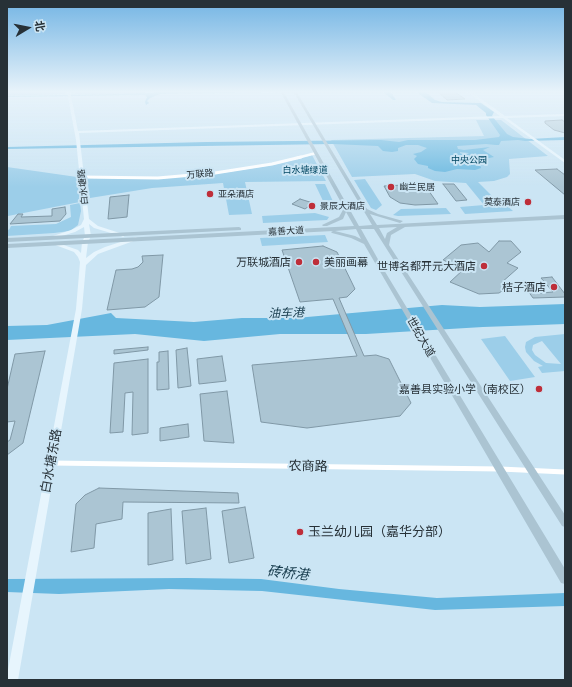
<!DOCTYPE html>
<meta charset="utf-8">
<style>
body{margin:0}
#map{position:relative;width:572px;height:687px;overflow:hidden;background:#cbe5f4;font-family:Ubuntu,"Noto Sans SC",sans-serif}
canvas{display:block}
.frame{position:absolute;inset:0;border:8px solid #273137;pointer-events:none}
.north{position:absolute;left:8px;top:8px;width:40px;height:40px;-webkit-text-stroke:3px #cbe5f4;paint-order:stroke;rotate:80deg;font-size:11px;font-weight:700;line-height:16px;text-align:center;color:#273137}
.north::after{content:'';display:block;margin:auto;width:14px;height:18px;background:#273137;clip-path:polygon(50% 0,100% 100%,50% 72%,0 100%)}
</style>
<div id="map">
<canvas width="572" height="687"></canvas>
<div class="frame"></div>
<div class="north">北</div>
</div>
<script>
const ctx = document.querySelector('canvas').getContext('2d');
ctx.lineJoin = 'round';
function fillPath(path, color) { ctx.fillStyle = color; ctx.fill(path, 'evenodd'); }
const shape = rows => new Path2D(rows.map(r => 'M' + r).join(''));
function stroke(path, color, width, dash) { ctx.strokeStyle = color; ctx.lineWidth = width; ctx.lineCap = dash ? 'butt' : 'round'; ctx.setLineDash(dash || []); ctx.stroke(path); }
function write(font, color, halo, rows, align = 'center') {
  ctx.font = font + ' Ubuntu,"Noto Sans SC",sans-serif'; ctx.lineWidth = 4; ctx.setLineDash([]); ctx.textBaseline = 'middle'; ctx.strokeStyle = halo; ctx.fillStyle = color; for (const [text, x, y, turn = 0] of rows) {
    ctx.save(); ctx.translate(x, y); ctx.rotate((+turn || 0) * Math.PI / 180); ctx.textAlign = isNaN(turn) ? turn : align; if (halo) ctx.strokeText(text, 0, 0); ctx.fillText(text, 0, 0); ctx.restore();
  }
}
fillPath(shape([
 [7,91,65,91,65,94,7,96],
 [75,91,181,91,117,94,75,94],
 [476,120,501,120,548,156,509,159,510,174,507,177,494,181,478,182,499,203,504,203,513,211,465,214,460,207,484,205,466,183,435,181,415,174,352,177,331,140,484,136],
 [312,155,326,181,245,182,252,214,229,215,223,183,152,188,90,198,87,178,157,179,215,174,273,165],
 [7,167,77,177,80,202,8,216,7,218],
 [365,179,382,205,376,210,371,208,354,180],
 [315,184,325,184,337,210,322,205,322,204,324,203],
 [80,203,81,211,78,225,70,231,54,233,7,236,7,229,9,230,11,226,56,224,71,217,70,205],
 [446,208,451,214,398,216,393,215,401,209],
 [315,213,329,217,327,220,263,223,262,216],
 [325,235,328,242,262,246,260,238],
 [565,334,565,371,542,373,538,367,543,366,534,361,526,352,525,347,526,342,535,337],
 [542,341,561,364,546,363,535,355,532,350,533,345],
 [505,336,535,377,510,381,481,339]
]), '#9ccee9');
fillPath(shape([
 [182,91,344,91,160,94,150,98,147,101,149,103,146,105,145,102,147,97,145,95,7,97,8,96,117,94],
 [373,91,426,91,426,92,435,100,442,102,481,103,494,112,492,116,507,134,513,137,530,139,565,137,565,140,525,141,518,140,501,141,499,145,496,145,486,144,457,146,458,149,464,150,490,147,483,150,494,157,479,160,475,159,474,156,466,155,469,153,460,152,460,153,468,158,464,162,480,165,481,168,475,170,457,169,445,172,435,171,428,168,428,166,418,164,414,159,417,156,413,154,421,152,427,148,418,145,406,145,398,148,398,151,392,152,383,151,378,146,333,144,7,149,7,147,206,142,381,140,399,142,408,140,475,140,499,137,500,135,486,115,486,113,476,105,432,103,415,91,391,92,396,100,393,100,382,91],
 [565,304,565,324,483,327,366,334,280,334,204,341,135,334,7,340,7,326,47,325,111,313,116,318,194,322,242,318,296,318,442,305,480,307],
 [187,578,261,579,339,589,437,598,565,593,565,606,435,610,262,591,169,589,59,594,7,592,7,579]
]), '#67b7df');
const building = shape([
 [438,92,455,92,465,99,447,100,438,92],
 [562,120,565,122,565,133,554,130,545,123,545,121,562,120],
 [557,169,565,175,565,195,535,170,557,169],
 [424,184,438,204,415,205,400,203,390,197,384,186,424,184],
 [443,184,454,184,467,200,456,201,443,184],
 [129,195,127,217,108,219,110,197,129,195],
 [300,199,313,203,305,209,292,204,300,199],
 [65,207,66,214,60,221,10,224,18,214,23,214,21,217,52,216,52,209,65,207],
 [499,241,511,241,521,252,507,263,518,268,501,283,508,287,499,293,479,294,450,282,464,269,443,260,461,245,478,243,489,252,499,241],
 [323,246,337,252,355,289,347,297,339,298,364,356,376,355,389,359,411,403,400,416,307,428,261,422,252,365,357,356,333,299,300,302,282,250,323,246],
 [163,255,159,297,145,307,107,310,116,270,132,269,138,267,143,262,142,256,163,255],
 [552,277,565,294,565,297,533,298,521,281,531,281,540,293,553,292,541,278,552,277],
 [148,347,148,350,114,354,114,350,148,347],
 [187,348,191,386,178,388,176,350,187,348],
 [45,351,23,443,7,455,7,442,10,440,15,421,7,422,7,389,15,354,45,351],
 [168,351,169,389,157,390,157,362,159,362,159,352,168,351],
 [222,356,226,381,199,384,197,359,222,356],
 [148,359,148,433,132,435,133,392,125,393,123,432,110,433,114,363,148,359],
 [227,391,234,443,204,441,200,394,227,391],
 [188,424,189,437,160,441,160,428,188,424],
 [99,488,238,493,239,503,123,502,122,519,96,524,94,548,71,552,76,504,85,495,99,488],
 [245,507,254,558,229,563,222,511,245,507],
 [206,508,211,559,186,564,182,511,206,508],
 [171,509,173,560,148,565,148,513,171,509]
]);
fillPath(building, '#abc5d3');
stroke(building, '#8098a6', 1);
stroke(shape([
 [297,158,316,153]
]), '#fff', 2.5);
stroke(shape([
 [82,177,158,178,215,173,272,164,301,157]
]), '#fff', 3);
stroke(shape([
 [51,463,500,469,565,472]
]), '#fff', 5);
fillPath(shape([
 [67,91,70,91,78,131,500,116,466,91,470,91,505,116,565,114,565,116,507,118,565,160,565,163,503,118,79,133,89,219,98,226,126,235,123,237,121,236,94,228,89,224,91,236,88,242,86,258,94,252,105,247,136,237,139,239,98,254,86,265,82,309,18,680,7,680,7,675,76,309,80,262,78,257,74,252,50,243,51,242,55,242,78,250,81,253,82,242,85,236,84,227,75,232,52,239,48,239,47,238,71,230,81,225,84,219,76,140,67,91]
]), '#e7f5fd');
fillPath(shape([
 [280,91,283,91,359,226,372,225,293,91,296,91,367,209,378,214,403,221,400,223,370,214,377,225,565,215,565,219,405,227,391,235,389,245,565,515,565,527,562,526,374,229,361,229,384,270,565,569,565,584,561,583,364,244,351,238,332,233,331,232,333,231,7,248,7,244,354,226,346,212,343,219,327,226,323,226,322,225,339,217,344,208,280,91],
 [397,227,387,233,385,239,379,228,397,227],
 [356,229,361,239,355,236,335,231,356,229],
 [239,227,241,228,241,230,7,242,7,238,239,227]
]), '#abc4d2');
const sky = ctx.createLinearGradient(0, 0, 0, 187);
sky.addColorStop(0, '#74b5e4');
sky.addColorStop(0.49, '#e8f3fa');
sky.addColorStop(1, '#e8f3fa00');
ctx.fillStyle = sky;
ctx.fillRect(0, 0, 572, 187);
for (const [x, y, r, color] of [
 [391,187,4,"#be2e39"],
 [210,194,4,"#be2e39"],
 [528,202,4,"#be2e39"],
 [312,206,4,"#be2e39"],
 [299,262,4,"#be2e39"],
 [316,262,4,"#be2e39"],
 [484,266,4,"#be2e39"],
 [554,287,4,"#be2e39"],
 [539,389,4,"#be2e39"],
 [300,532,4,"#be2e39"]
]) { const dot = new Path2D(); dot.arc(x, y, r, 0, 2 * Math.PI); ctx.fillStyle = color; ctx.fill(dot); stroke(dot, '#cbe5f4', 1.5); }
write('9px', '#004661', '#cbe5f4', [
 ["中央公园",469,160],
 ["白水塘绿道",305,170]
]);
write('9px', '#273137', '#cbe5f4', [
 ["万联路",200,174,-5],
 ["白水塘路",83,187,-96],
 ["嘉善大道",286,231,-3]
]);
write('9px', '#273137', '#cbe5f4', [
 ["幽兰民居",399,187],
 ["亚朵酒店",218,194],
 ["莫泰酒店",520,202,"right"],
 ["景辰大酒店",320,206]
], 'left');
write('11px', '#273137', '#cbe5f4', [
 ["万联城酒店",291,262],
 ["美丽画幕",324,262,"left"],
 ["世博名都开元大酒店",476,266],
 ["桔子酒店",546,287],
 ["嘉善县实验小学（南校区）",531,389]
], 'right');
write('11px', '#273137', '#cbe5f4', [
 ["世纪大道",421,337,60]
]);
write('italic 12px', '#183c4d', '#cbe5f4', [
 ["油车港",286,313,-2]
]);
write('13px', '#273137', '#cbe5f4', [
 ["白水塘东路",51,461,-80],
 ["农商路",308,466,1]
]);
write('13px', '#273137', '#cbe5f4', [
 ["玉兰幼儿园（嘉华分部）",308,532]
], 'left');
write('italic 14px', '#183c4d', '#cbe5f4', [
 ["砖桥港",288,573,6]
]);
</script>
